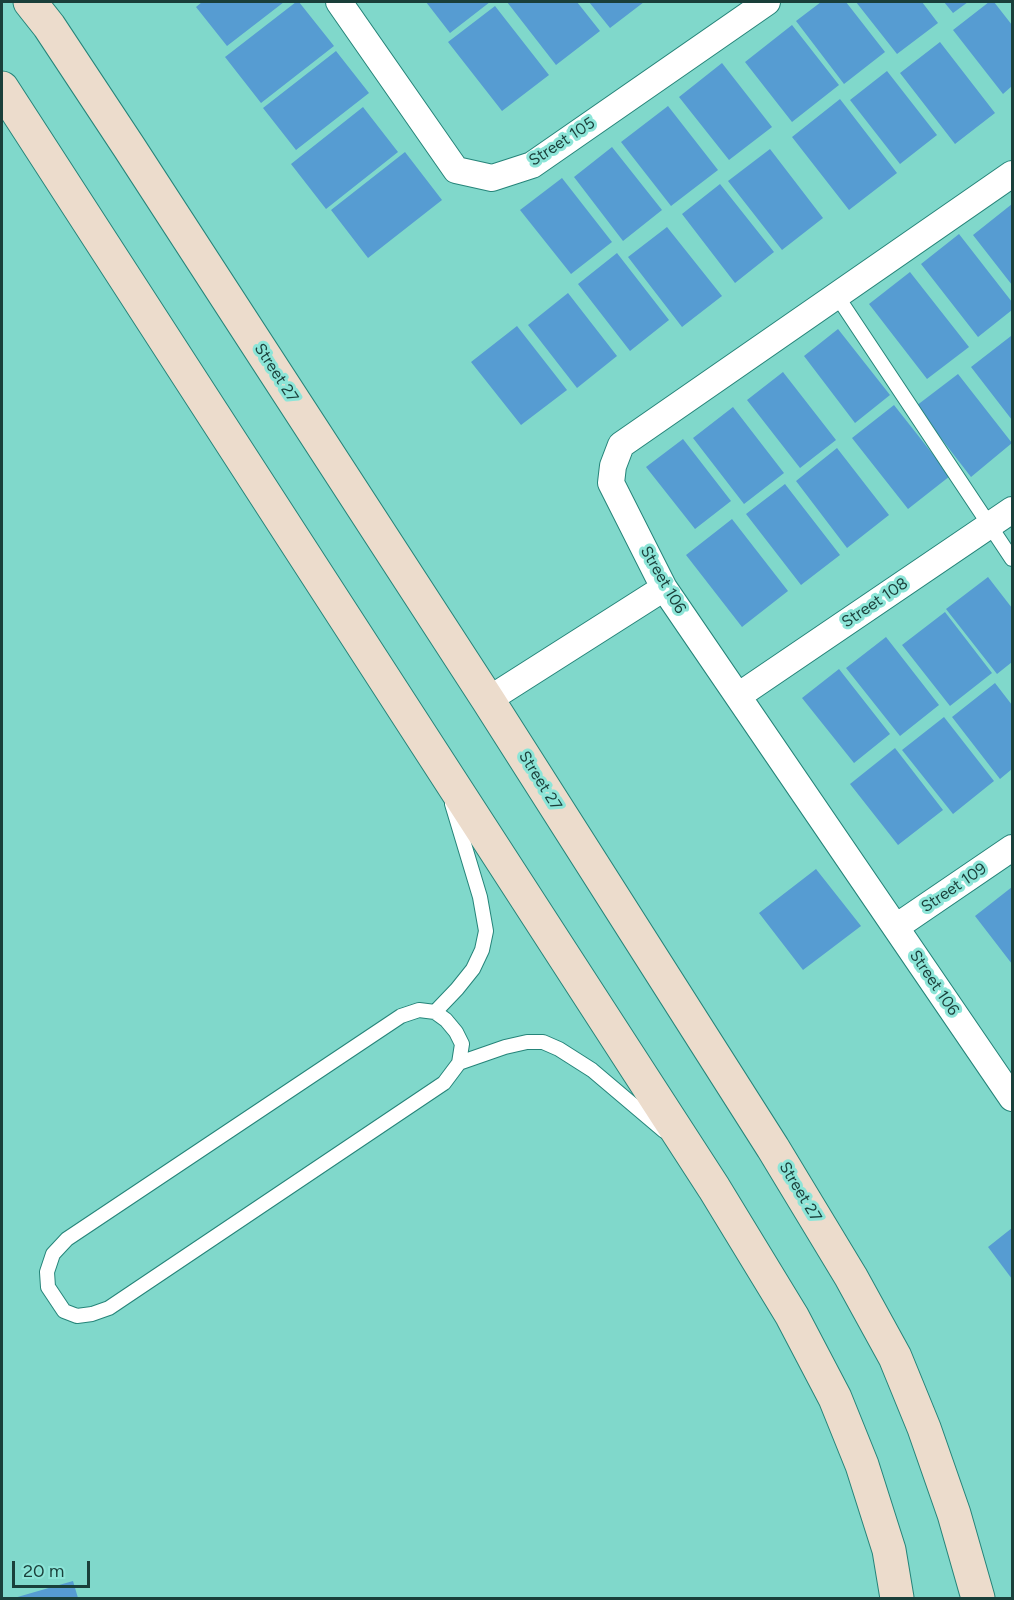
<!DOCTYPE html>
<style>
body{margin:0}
#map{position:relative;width:1014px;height:1600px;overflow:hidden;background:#80d8cb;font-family:Figtree,sans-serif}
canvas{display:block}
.frame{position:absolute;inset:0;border:3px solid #1a3f3a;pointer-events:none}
.scale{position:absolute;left:12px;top:1561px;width:78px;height:27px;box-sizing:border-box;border:3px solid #1a3f3a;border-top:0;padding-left:8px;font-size:18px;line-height:21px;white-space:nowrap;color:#1a3f3a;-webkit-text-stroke:4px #8de5d8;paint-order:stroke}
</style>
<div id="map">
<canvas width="1014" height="1600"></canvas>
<div class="frame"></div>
<div class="scale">20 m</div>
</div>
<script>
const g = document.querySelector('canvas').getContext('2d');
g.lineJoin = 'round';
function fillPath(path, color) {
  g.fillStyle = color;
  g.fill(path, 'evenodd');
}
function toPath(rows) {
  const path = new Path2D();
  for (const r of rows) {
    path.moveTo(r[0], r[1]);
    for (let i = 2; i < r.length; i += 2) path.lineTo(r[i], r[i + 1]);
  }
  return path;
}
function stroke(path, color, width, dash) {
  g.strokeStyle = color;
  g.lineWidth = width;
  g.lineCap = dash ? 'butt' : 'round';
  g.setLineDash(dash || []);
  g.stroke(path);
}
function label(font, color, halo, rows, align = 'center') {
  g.font = font + ' Figtree,sans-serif';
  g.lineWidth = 6;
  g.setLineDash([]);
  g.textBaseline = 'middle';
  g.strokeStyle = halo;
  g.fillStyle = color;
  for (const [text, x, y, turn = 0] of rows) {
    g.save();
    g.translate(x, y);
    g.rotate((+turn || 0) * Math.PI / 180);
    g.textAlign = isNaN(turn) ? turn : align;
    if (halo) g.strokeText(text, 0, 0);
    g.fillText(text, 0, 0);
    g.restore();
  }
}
fillPath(toPath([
 [202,2,284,2,227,46,196,7],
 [296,2,299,2,334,46,261,103,225,57],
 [426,2,490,2,450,33],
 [507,2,577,2,600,31,556,65],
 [589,2,644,2,610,28],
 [821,2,846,2,885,52,844,84,796,21],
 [856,2,922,2,938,23,897,54],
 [944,2,968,2,953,13],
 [989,2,994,2,1012,25,1012,86,1003,94,953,30],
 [495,6,549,75,502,111,448,42],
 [792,25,839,85,792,122,745,62],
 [940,42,995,113,955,144,900,73],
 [336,51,369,93,296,150,263,108],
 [722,63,772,127,729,160,679,97],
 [887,71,937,135,900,164,850,100],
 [840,99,897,173,849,210,792,137],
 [668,106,718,170,671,206,621,142],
 [363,107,398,152,326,209,291,164],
 [612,147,662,210,623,241,574,177],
 [770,149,823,218,782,250,728,181],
 [405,152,442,200,368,258,331,210],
 [562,178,612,242,571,274,520,210],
 [720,184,774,252,735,283,682,214],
 [1012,204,1012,285,973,235],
 [667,227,722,296,682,327,628,257],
 [959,234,1012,302,1012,310,978,337,921,264],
 [617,253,669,320,630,351,578,284],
 [910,272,969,347,927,379,869,304],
 [568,293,617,356,577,388,528,325],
 [517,326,567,390,521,425,471,362],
 [838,329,890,395,855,423,804,356],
 [1011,336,1012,338,1012,420,971,367],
 [783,372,836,440,800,468,747,400],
 [958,374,1012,443,971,477,916,406],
 [894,405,950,476,908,509,852,438],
 [733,407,784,473,744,504,693,438],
 [683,439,731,501,695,529,646,467],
 [837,448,889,515,847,548,796,481],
 [785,484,840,555,801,585,746,514],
 [732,519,788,591,742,627,686,555],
 [988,577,1012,608,1012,662,997,674,946,609],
 [945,612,992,673,950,706,902,645],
 [886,637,939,705,900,736,846,668],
 [839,669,890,734,854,763,802,698],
 [995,683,1012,705,1012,769,1000,779,952,717],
 [944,717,994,781,953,814,902,750],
 [895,748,943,810,898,845,850,784],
 [816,869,861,926,803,970,759,913],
 [1012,887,1012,964,975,916],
 [1012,1228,1012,1279,988,1247],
 [73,1581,78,1598,14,1598]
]), '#569cd2');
const service = toPath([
 [837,296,1012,559],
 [419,1010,435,1012,446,1020,456,1032,462,1044,459,1063,444,1083,109,1308,92,1314,77,1316,64,1311,48,1287,47,1272,53,1254,67,1239,401,1016,419,1010],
 [435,1012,457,989,473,969,482,950,486,931,480,897,452,804],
 [459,1063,505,1047,527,1042,543,1042,559,1049,592,1070,664,1131]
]);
const minor = toPath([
 [339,2,456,170,492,178,532,165,767,2],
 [1012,174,621,445,613,466,611,483,664,588,1012,1098],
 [738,696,1012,510],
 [488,700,664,588],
 [896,927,1012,848]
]);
const secondary = toPath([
 [30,2,49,26,129,147,488,700,773,1148,851,1277,895,1357,924,1428,954,1514,978,1598],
 [2,88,714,1188,792,1316,835,1398,862,1465,889,1550,897,1598]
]);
stroke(service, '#258479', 16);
stroke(minor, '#258479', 28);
stroke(secondary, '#258479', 35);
stroke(service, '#fff', 14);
stroke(minor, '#fff', 26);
stroke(secondary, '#ecdccc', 33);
label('16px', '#1a3f3a', '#8de5d8', [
 ["Street 105",562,142,-33],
 ["Street 27",276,373,57],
 ["Street 106",663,580,60],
 ["Street 108",875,603,-34],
 ["Street 27",540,781,58],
 ["Street 109",954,888,-34],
 ["Street 106",934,983,56],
 ["Street 27",800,1192,59]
]);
</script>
